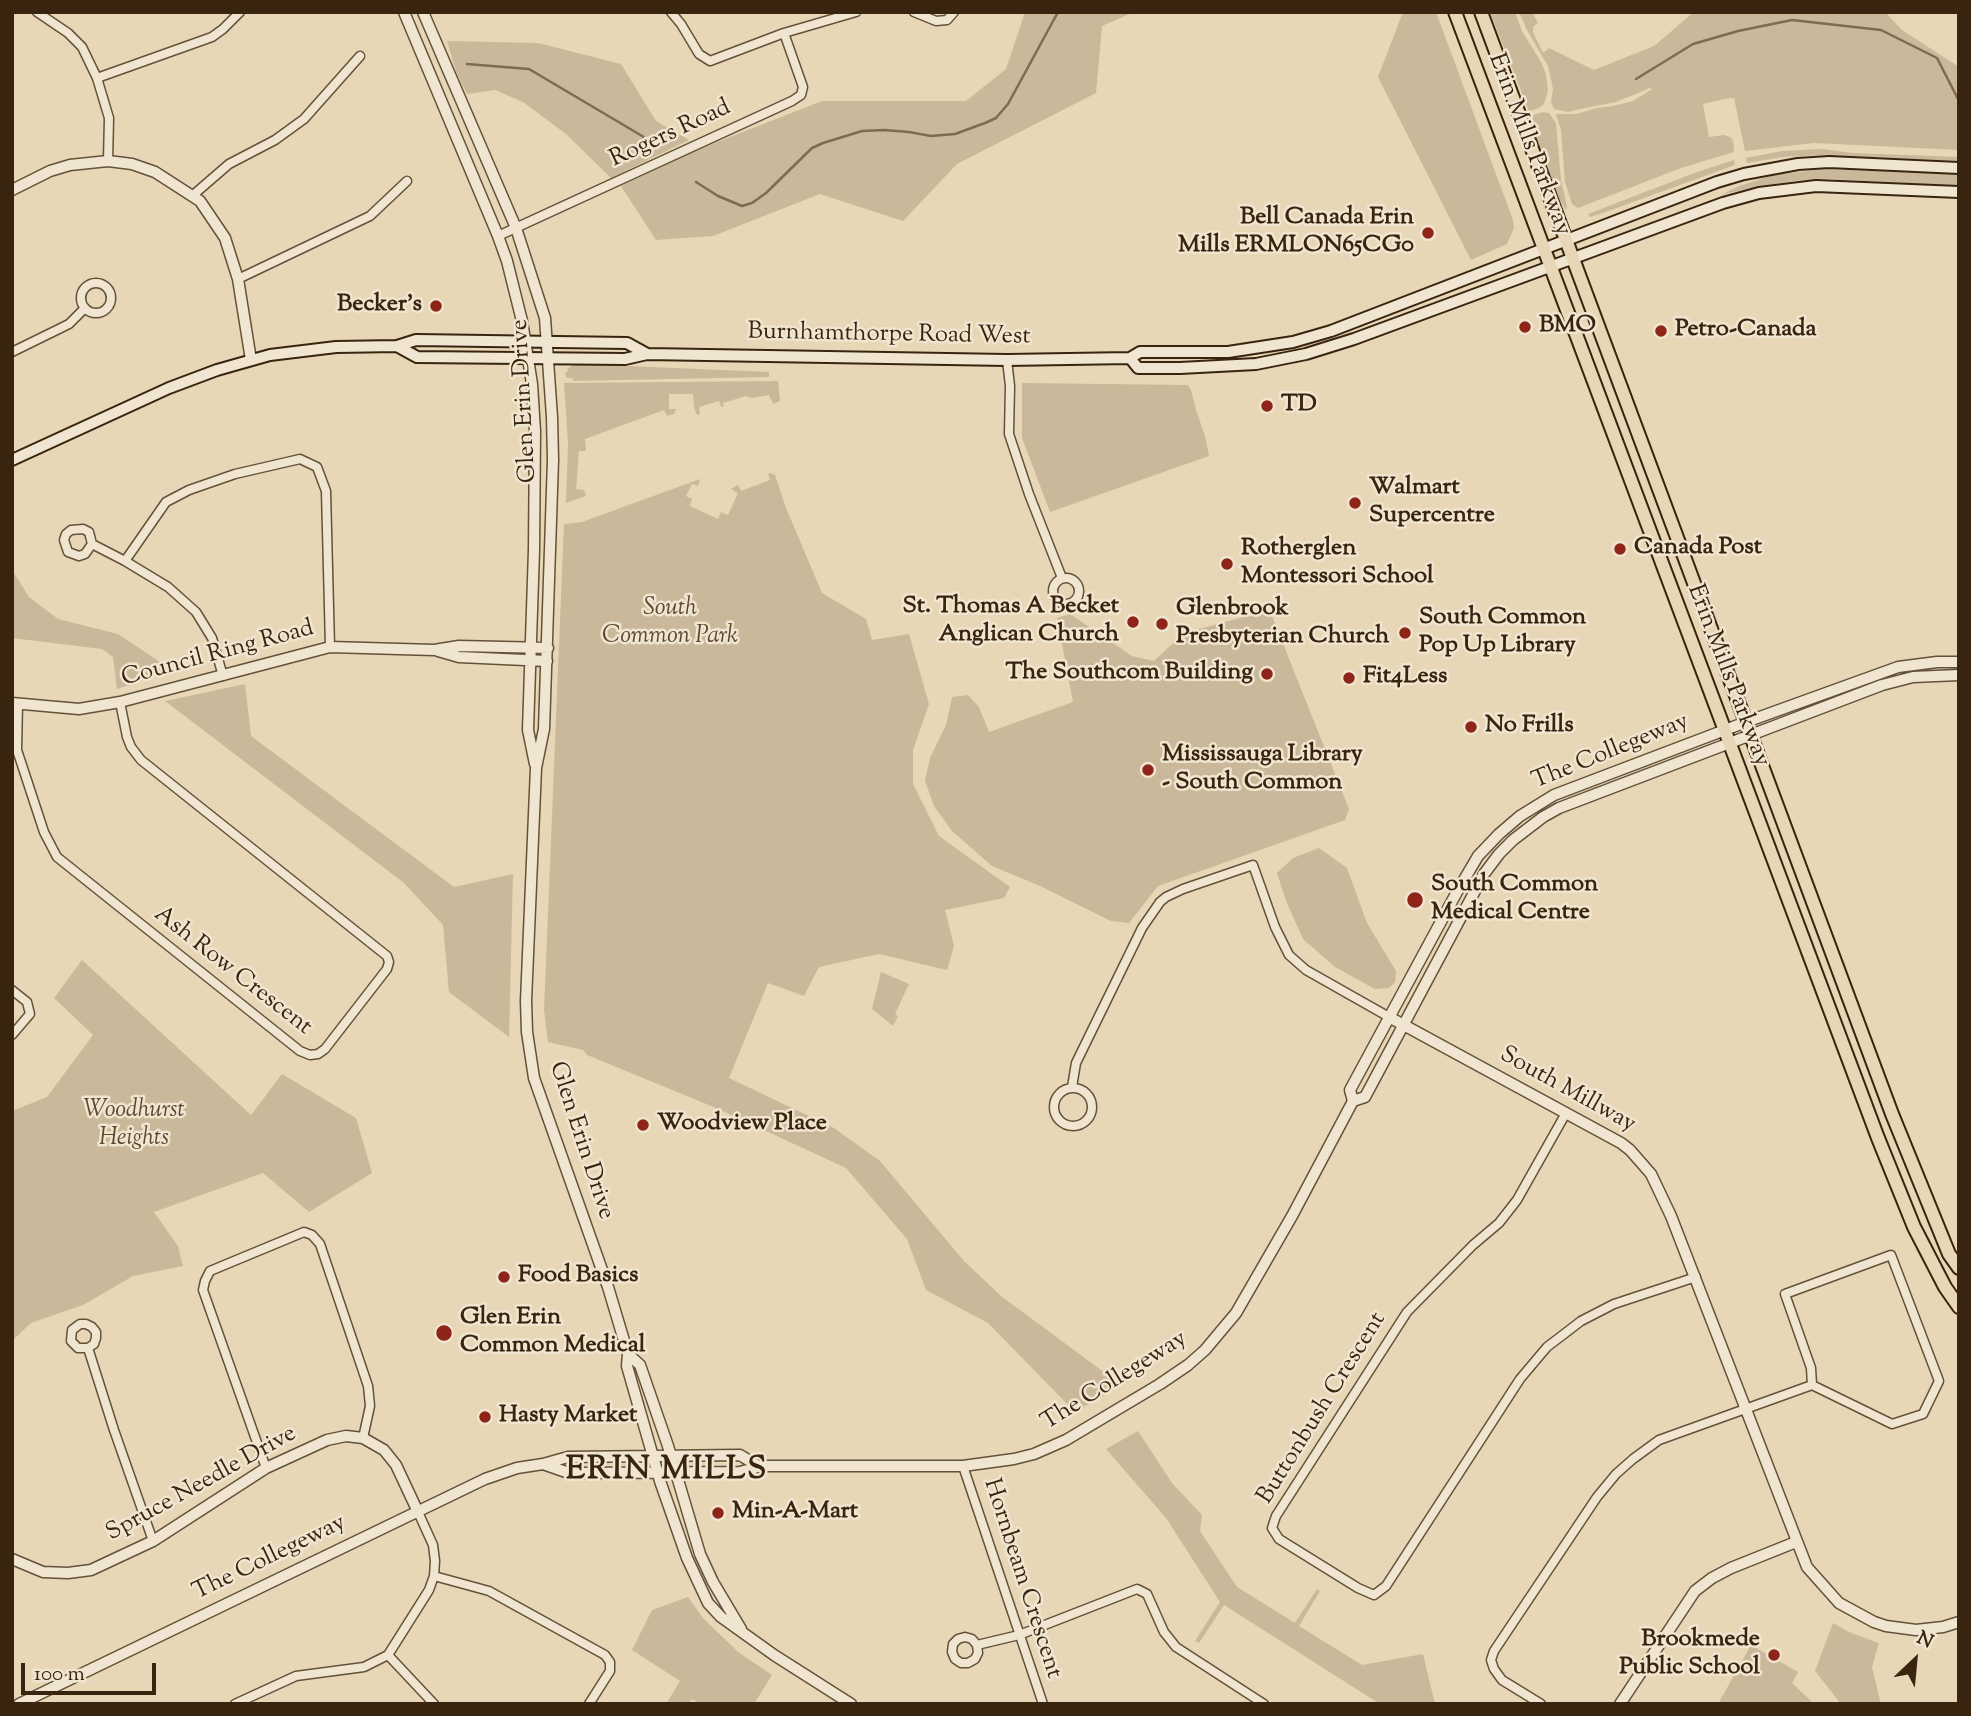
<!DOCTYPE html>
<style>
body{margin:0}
#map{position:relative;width:1971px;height:1716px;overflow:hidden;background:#e7d7b6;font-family:"Sorts Mill Goudy",serif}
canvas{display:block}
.frame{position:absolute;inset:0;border:14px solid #39240f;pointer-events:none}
.north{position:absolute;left:1880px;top:1625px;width:70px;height:70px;-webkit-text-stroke:5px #efe5d0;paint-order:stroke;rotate:26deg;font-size:19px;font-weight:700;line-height:28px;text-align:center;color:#39240f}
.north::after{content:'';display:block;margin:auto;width:24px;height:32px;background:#39240f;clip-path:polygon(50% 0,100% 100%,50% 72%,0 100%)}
.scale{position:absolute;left:21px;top:1663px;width:135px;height:32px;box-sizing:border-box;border:4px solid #39240f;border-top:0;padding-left:9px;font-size:21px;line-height:24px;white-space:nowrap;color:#39240f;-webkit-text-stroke:5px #efe5d0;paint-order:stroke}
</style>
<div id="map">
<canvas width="1971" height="1716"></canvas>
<div class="frame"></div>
<div class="north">N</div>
<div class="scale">100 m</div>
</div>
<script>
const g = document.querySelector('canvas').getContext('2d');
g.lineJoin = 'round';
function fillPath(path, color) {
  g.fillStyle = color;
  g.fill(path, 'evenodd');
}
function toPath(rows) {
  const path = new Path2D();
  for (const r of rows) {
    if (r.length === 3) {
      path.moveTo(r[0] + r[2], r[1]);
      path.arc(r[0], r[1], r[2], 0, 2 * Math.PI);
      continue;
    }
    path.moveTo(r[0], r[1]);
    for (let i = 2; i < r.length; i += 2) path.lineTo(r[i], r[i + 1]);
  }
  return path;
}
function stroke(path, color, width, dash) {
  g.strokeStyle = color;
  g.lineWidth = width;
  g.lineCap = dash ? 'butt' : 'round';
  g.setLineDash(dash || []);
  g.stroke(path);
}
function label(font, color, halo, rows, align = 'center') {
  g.font = font + ' "Sorts Mill Goudy",serif';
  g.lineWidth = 5;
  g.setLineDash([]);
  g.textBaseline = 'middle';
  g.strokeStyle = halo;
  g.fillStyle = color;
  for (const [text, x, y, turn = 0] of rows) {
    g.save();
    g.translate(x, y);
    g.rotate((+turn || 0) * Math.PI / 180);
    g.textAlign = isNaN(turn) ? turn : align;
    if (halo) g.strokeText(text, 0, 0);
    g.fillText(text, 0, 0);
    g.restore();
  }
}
fillPath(toPath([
 [1025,12,1134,12,1102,26,1096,93,957,164,903,221,820,194,713,236,656,240,621,186,702,148,822,101,966,101,1006,69],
 [1403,12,1436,12,1513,220,1514,228,1507,244,1471,260,1378,77],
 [1490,12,1515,12,1522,31,1541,62,1546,74,1548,91,1544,104,1539,108,1529,111],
 [1519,12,1532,12,1538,23,1533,27,1533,32,1543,53,1549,48,1594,70,1654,46,1694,12,1885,12,1902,30,1959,67,1959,150,1814,143,1745,151,1734,98,1725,99,1703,104,1709,137,1724,135,1730,137,1733,140,1734,152,1681,168,1578,208,1572,204,1565,182,1561,130,1556,114,1576,114,1597,108,1613,106,1633,101,1652,89,1650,88,1616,102,1580,109,1568,112,1554,109,1551,102,1553,89,1548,66,1527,30],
 [447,41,538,43,621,64,656,121,689,140,611,178,566,134,523,102,495,90,467,94,457,74],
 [1543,112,1549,113,1556,123,1561,180,1567,207,1566,210,1558,197,1533,130,1535,129,1531,116],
 [1822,149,1853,153,1959,157,1959,161,1820,155,1783,157,1747,163,1746,158,1782,151],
 [1734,160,1735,165,1600,214,1590,217,1588,214,1697,172],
 [1825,169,1959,174,1959,186,1826,179,1801,180,1759,186,1721,195,1739,186,1774,175],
 [581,364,769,372,769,377,573,381,573,378,567,378,565,374,568,371,567,369,573,365],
 [778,381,780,401,773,404,769,395,751,398,746,396,723,403,724,406,721,407,719,401,699,407,700,414,697,415,694,407,693,394,669,394,669,409,676,409,674,414,667,416,664,410,585,439,586,451,579,451,576,489,584,490,586,496,566,503,568,442,564,383],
 [1022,383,1188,385,1191,390,1196,410,1205,436,1209,456,1050,512,1022,438],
 [771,473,775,475,786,508,822,593,866,619,872,640,909,634,929,704,913,750,913,784,939,836,1010,887,1004,898,945,910,954,946,947,970,879,954,819,967,804,996,768,983,729,1078,834,1128,880,1161,964,1261,1001,1296,1105,1373,1129,1381,1075,1412,988,1323,926,1290,907,1239,846,1168,716,1108,587,1055,583,1050,548,1042,544,1010,564,524,582,522,700,479,698,486,692,484,686,496,692,499,690,506,718,519,721,512,728,515,738,493,731,489,738,485,741,491,770,480,768,474],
 [12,570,29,597,58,619,118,634,172,670,117,689,113,657,102,649,12,638],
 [1270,611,1349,809,1345,820,1158,886,1129,923,1111,921,1040,886,992,866,952,831,934,806,925,781,930,758,946,725,952,697,968,695,979,707,989,732,1073,702,1057,618,1070,614,1132,656,1154,661,1171,645,1196,630,1224,622],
 [245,684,251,736,454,887,513,874,509,1037,449,992,443,925,404,883,165,701],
 [1319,848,1347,868,1367,923,1396,971,1395,982,1389,988,1375,989,1335,967,1303,939,1286,901,1277,873,1293,858],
 [82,960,251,1115,282,1074,356,1118,372,1173,309,1212,263,1173,154,1212,178,1246,183,1266,133,1276,83,1305,31,1323,12,1341,12,1111,47,1097,93,1035,54,998],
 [881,972,909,984,895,1014,898,1016,893,1026,872,1009],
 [1138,1431,1172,1483,1202,1515,1200,1531,1237,1587,1295,1623,1317,1589,1320,1591,1299,1626,1362,1665,1423,1654,1435,1704,1380,1704,1224,1605,1199,1643,1195,1641,1220,1602,1166,1518,1106,1449],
 [688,1597,703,1618,738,1652,772,1675,754,1704,700,1704,692,1699,689,1704,666,1704,680,1681,632,1650,652,1610],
 [1833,1623,1849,1632,1879,1643,1872,1667,1881,1704,1841,1704,1815,1671],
 [1751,1645,1798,1672,1792,1683,1814,1704,1718,1704]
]), '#c9b99a');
stroke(toPath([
 [467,64,529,69,659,146],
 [1636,79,1693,44,1738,31,1792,20,1881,30,1937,58,1959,101],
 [696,182,718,196,742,206,752,203,766,193,812,148,823,143,862,131,884,130,909,132,931,136,955,134,985,123,996,118,1008,104,1058,12]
]), '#7e6b51', 2.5);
const minor = toPath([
 [37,12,68,33,82,47,97,78,109,118,108,161],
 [671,12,681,24,699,54,710,61,784,33,856,12],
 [914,12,936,21,947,20,954,12],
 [97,78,212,37,223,29,240,12],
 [192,196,229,164,275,140,304,119,360,56],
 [498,236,792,101,801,95,803,87,784,33],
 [238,279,370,216,407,181],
 [96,298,15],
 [12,352,69,324,85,308],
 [1007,360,1010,386,1009,434,1029,494,1062,578],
 [92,544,85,554,79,556,68,552,64,540,66,534,71,530,83,529,89,532,92,544,125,561,168,587,196,612,212,638,223,676],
 [125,561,166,502,189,490,235,474,300,459,317,467,326,491,330,647],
 [1066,591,13],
 [18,703,17,750,44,832,57,857,300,1051,310,1055,318,1054,325,1049,387,969,389,962,387,956,141,760,131,747,127,737,120,702],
 [12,990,27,1002,30,1014,12,1035],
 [1072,1087,1076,1063,1142,928,1160,902,1166,897,1183,889,1253,865,1275,927,1289,955,1306,970,1389,1017],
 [1073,1107,19],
 [1566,1113,1517,1200,1499,1223,1473,1245,1407,1312,1276,1516,1272,1528,1279,1539,1358,1588,1374,1595,1386,1586,1520,1379,1547,1347,1581,1321,1614,1304,1696,1277],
 [88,1348,78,1348,71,1341,72,1330,80,1324,86,1324,92,1327,96,1332,96,1338,94,1344,88,1348,114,1430,153,1541],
 [963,1466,1043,1704],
 [266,1468,203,1290,205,1281,210,1271,304,1232,312,1235,320,1244,368,1386,370,1406,363,1438],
 [434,1576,489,1591,605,1655,610,1662,610,1671,589,1704],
 [977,1645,978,1653,975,1659,968,1663,961,1663,955,1659,952,1652,953,1644,958,1639,965,1637,972,1639,977,1645,1019,1635,1137,1589,1147,1594,1164,1632,1176,1647,1264,1704],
 [388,1655,434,1704],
 [235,1704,296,1676,364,1667,388,1655,429,1590,434,1576,435,1561,433,1545,418,1512],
 [1541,1704,1502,1680,1494,1669,1491,1660,1494,1651,1597,1497,1616,1474,1633,1459,1659,1440,1812,1385,1892,1424,1923,1414,1939,1381,1891,1255,1785,1294,1811,1368,1812,1385]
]);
const tertiary = toPath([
 [404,12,498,236,507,261,522,321,532,384,535,431,534,550,528,730,535,764],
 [423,12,516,228,545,318,552,417,553,460,544,729,536,768,526,1001,527,1032,534,1078,608,1287,628,1354,627,1366,660,1481,687,1558,708,1603,721,1617,774,1655,851,1704],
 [12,190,50,171,70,165,108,161,132,164,155,172,200,201,225,238,238,279,251,360],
 [438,651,459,657,547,661],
 [12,703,79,709,120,702,330,647,434,650,459,646,548,648],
 [1389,1017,1621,1143,1630,1150,1651,1174,1671,1216,1807,1567,1839,1603,1874,1622,1886,1626,1916,1630,1943,1627,1959,1622],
 [1353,1101,1365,1097,1484,874,1499,854,1513,840,1543,817,1559,808,1882,685,1913,677,1959,675],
 [628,1354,640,1365,668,1446,700,1554,713,1582,741,1629],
 [543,1464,569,1473,740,1472,762,1466,963,1466,1014,1459,1034,1454,1066,1440,1160,1384,1188,1365,1205,1350,1236,1313,1292,1216,1353,1101,1350,1090,1458,890,1478,856,1499,834,1520,816,1554,795,1746,722,1898,667,1937,662,1959,662],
 [12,1559,43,1572,68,1573,91,1570,153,1541,266,1468,327,1440,346,1436,363,1438,384,1450,396,1465,418,1512],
 [19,1704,485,1479,517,1468,543,1464,568,1457,740,1455,758,1466],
 [1620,1704,1695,1591,1712,1578,1731,1568,1796,1542]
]);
const secondary = toPath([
 [397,346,417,357,625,359,647,354,1007,360,1130,358,1140,352,1228,352,1293,342,1331,331,1717,182,1744,174,1798,164,1829,162,1959,168],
 [1130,358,1138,368,1180,368,1256,364,1306,354,1354,339,1723,203,1759,193,1816,186,1959,192],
 [12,460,169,388,217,370,270,355,336,347,397,346,416,340,627,343,647,354]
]);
const primary = toPath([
 [1455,12,1878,1138,1914,1227,1945,1287,1959,1307],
 [1481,12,1892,1114,1949,1254,1959,1268]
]);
stroke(minor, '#645139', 11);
stroke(tertiary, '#645139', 13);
stroke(secondary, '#39240f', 14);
stroke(primary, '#39240f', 16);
stroke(minor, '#efe5d0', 8);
stroke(tertiary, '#efe5d0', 10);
stroke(secondary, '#efe5d0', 10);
stroke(primary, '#e7d7b6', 12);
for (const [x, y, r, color] of [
 [1428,233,7,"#8f2418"],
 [436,306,7,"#8f2418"],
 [1525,327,7,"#8f2418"],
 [1661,331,7,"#8f2418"],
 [1267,406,7,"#8f2418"],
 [1355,503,7,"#8f2418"],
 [1620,549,7,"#8f2418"],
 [1227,564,7,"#8f2418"],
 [1133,622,7,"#8f2418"],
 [1162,624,7,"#8f2418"],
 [1405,633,7,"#8f2418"],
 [1267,674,7,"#8f2418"],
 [1349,678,7,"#8f2418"],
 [1471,727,7,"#8f2418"],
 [1148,770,7,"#8f2418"],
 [1415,900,9,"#8f2418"],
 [643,1125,7,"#8f2418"],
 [504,1277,7,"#8f2418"],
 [444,1333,9,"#8f2418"],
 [485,1417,7,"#8f2418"],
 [718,1513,7,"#8f2418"],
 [1774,1655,7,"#8f2418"]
]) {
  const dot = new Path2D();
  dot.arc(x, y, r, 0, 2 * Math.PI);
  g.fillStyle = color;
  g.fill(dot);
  stroke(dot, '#efe5d0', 2.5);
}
label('24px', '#39240f', '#efe5d0', [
 ["Rogers Road",671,135,-25],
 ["Erin Mills Parkway",1528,145,69],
 ["Burnhamthorpe Road West",889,336,1],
 ["Glen Erin Drive",526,401,-93],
 ["Council Ring Road",218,655,-15],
 ["Erin Mills Parkway",1727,676,69],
 ["The Collegeway",1611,753,-22],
 ["Ash Row Crescent",232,972,38],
 ["South Millway",1567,1091,29],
 ["Glen Erin Drive",580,1141,72],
 ["The Collegeway",1115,1382,-32],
 ["Buttonbush Crescent",1323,1409,-58],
 ["Spruce Needle Drive",202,1485,-29],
 ["The Collegeway",270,1559,-26],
 ["Hornbeam Crescent",1021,1579,72]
]);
label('bold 24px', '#39240f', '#efe5d0', [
 ["Bell Canada Erin",1414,219,"right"],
 ["Mills ERMLON65CG0",1414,247,"right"],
 ["Becker's",422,306,"right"],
 ["BMO",1539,327],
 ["Petro-Canada",1675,331],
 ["TD",1281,406],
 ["Walmart",1369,489],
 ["Supercentre",1369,517],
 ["Canada Post",1634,549],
 ["Rotherglen",1241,550],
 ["Montessori School",1241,578],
 ["St. Thomas A Becket",1119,608,"right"],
 ["Anglican Church",1119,636,"right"],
 ["Glenbrook",1176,610],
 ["Presbyterian Church",1176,638],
 ["South Common",1419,619],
 ["Pop Up Library",1419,647],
 ["The Southcom Building",1253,674,"right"],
 ["Fit4Less",1363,678],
 ["No Frills",1485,727],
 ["Mississauga Library",1162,756],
 ["- South Common",1162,784],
 ["South Common",1431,886],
 ["Medical Centre",1431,914],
 ["Woodview Place",657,1125],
 ["Food Basics",518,1277],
 ["Glen Erin",460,1319],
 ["Common Medical",460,1347],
 ["Hasty Market",499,1417],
 ["Min-A-Mart",732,1513],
 ["Brookmede",1760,1641,"right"],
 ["Public School",1760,1669,"right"]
], 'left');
label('italic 24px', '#5d4932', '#efe5d0', [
 ["South",670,610],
 ["Common Park",670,638],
 ["Woodhurst",134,1112],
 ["Heights",134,1140]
]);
g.letterSpacing = '2px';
label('bold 32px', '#39240f', '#efe5d0', [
 ["ERIN MILLS",667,1473]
]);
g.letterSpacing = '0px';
</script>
